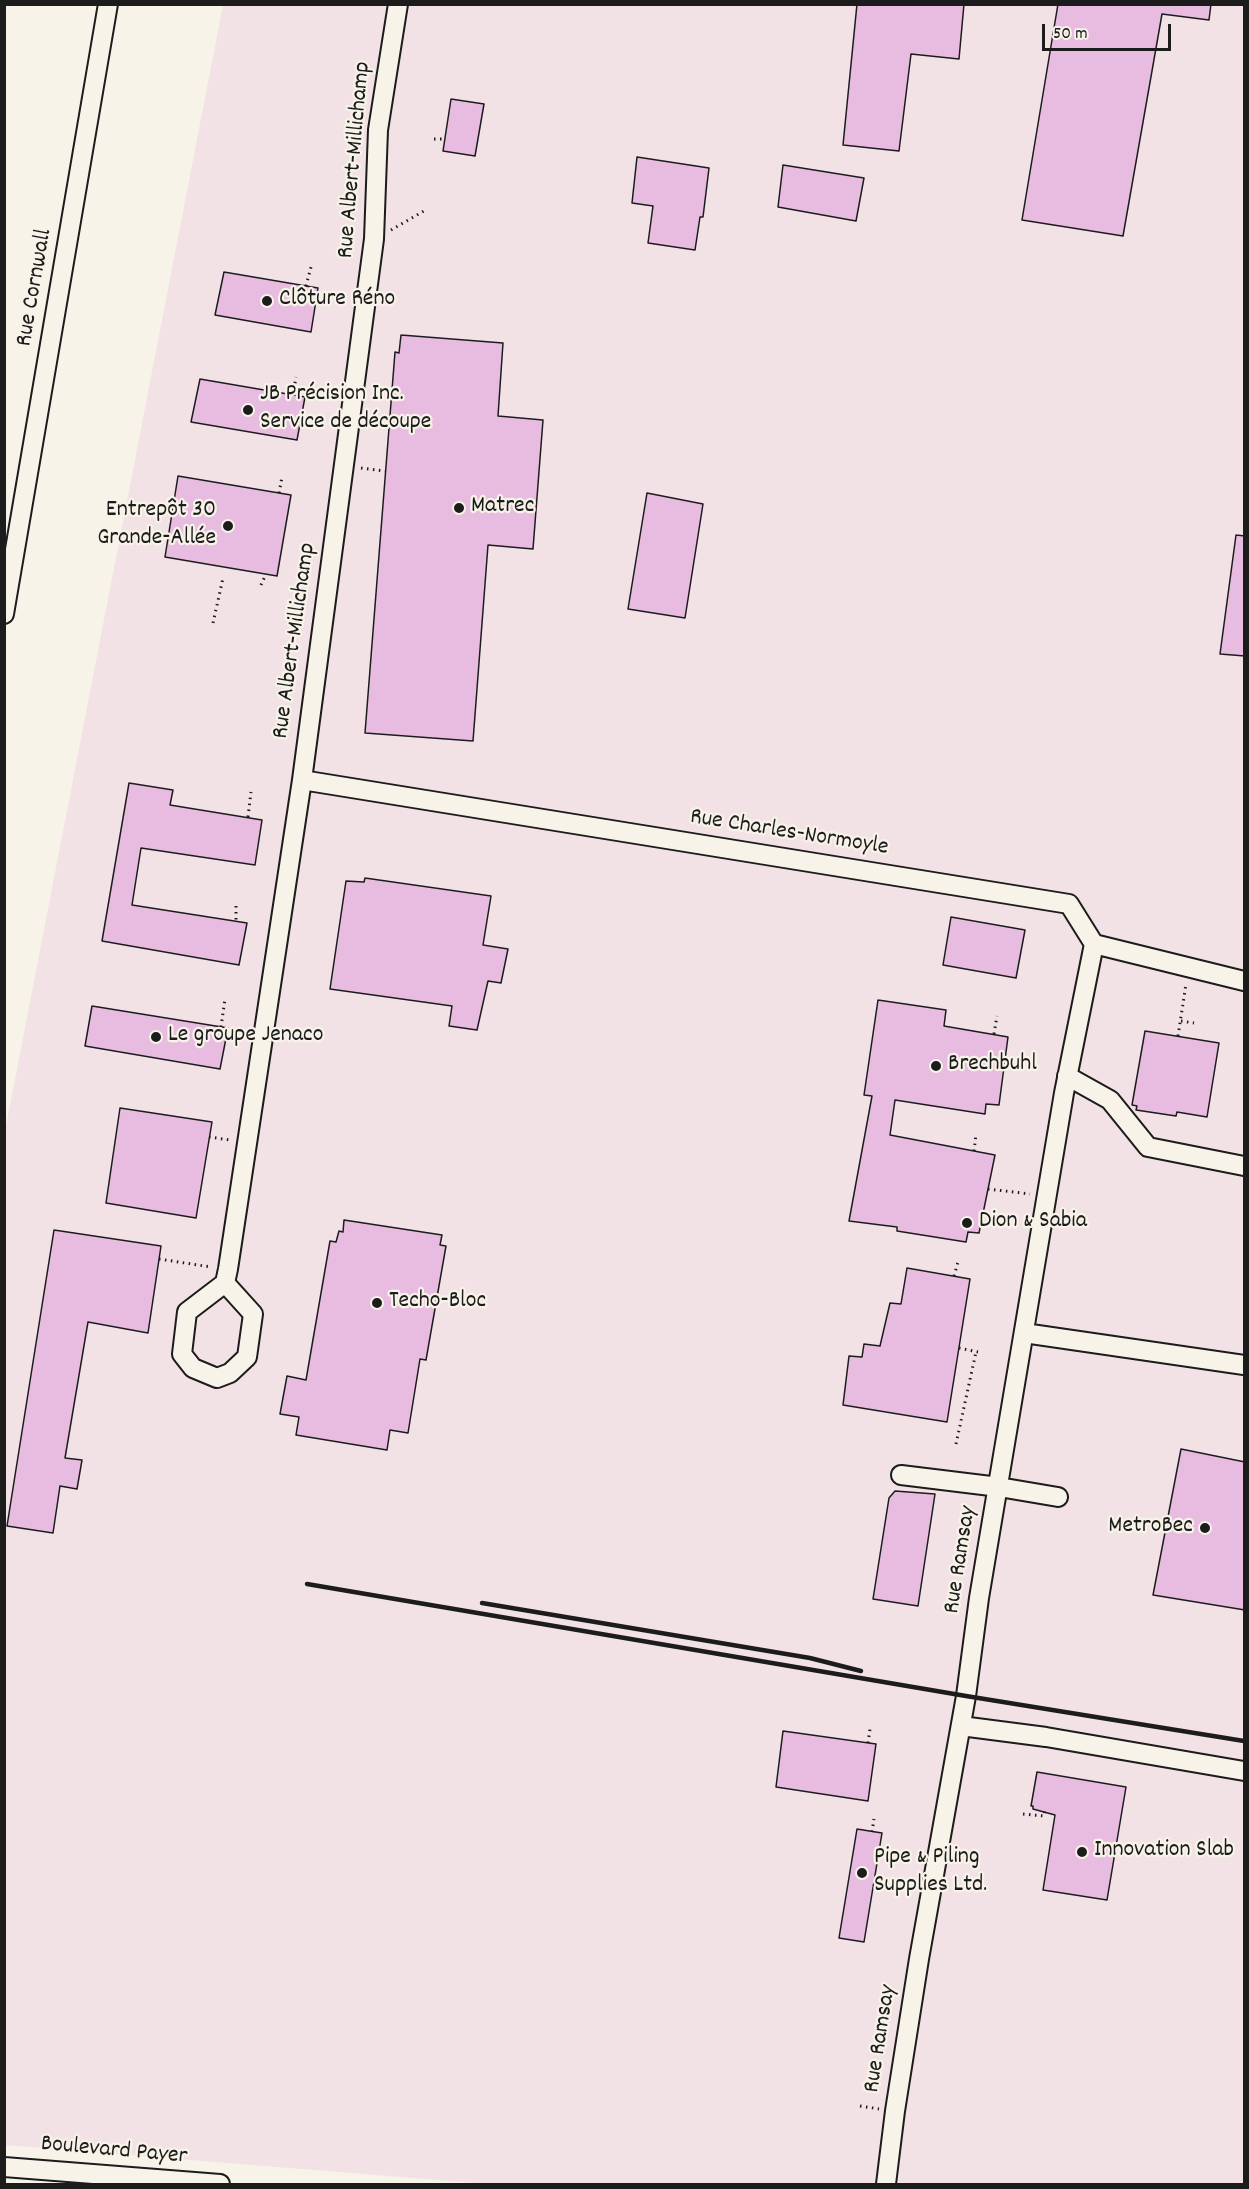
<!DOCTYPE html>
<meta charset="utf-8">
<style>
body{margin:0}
#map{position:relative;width:1249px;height:2189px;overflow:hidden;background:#f7f3e8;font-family:Dekko,sans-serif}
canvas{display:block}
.frame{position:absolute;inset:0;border:6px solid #1c1c1c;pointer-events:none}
.scale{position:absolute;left:1042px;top:24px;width:129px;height:27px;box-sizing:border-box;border:3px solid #1c1c1c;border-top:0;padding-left:8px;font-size:18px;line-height:21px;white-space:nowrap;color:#1c1c1c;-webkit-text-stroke:4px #f7f3e8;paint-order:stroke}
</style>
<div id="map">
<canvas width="1249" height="2189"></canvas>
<div class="frame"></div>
<div class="scale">50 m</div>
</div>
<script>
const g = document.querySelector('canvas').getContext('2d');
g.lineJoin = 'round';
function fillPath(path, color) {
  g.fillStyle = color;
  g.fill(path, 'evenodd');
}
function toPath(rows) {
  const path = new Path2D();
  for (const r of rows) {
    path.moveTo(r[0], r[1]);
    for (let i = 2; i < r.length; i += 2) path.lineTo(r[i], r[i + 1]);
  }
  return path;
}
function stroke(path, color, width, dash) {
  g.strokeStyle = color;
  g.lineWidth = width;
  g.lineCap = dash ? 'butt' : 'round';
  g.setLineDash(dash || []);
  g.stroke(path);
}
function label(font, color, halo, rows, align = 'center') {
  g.font = font + ' Dekko,sans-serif';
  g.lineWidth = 4.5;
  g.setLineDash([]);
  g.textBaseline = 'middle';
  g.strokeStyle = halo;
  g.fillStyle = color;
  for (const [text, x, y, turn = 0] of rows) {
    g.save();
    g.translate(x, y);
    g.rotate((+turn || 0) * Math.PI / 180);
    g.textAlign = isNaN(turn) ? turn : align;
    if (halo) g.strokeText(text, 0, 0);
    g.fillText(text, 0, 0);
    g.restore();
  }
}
fillPath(toPath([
 [223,5,1244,5,1244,2184,487,2184,5,2145,5,1131]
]), '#f2e2e6');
const building = toPath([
 [857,4,964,4,959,59,911,54,899,151,843,145,857,4],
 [1058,4,1211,4,1209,20,1162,14,1123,236,1022,220,1058,4],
 [451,99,484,104,475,156,443,151,451,99],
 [637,157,709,168,703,217,700,217,695,250,648,243,653,206,632,203,637,157],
 [783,165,864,178,856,221,778,207,783,165],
 [224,272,318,288,311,332,215,315,224,272],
 [401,335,503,343,498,416,543,420,533,549,488,545,473,741,365,733,395,352,399,353,401,335],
 [200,379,305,397,297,440,191,422,200,379],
 [178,476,291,495,277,576,165,557,178,476],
 [647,493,703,504,685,618,628,609,647,493],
 [1236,535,1245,536,1245,656,1220,654,1236,535],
 [129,783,173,790,170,805,262,820,255,865,141,848,132,905,247,923,239,965,102,941,129,783],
 [365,878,491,896,483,945,508,949,501,983,488,981,477,1030,449,1026,452,1006,330,989,346,881,364,882,365,878],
 [951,917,1025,930,1016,978,943,965,951,917],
 [878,1000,946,1010,944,1026,1008,1037,999,1105,986,1104,985,1114,895,1100,890,1135,995,1155,979,1233,968,1232,966,1242,897,1231,897,1227,849,1221,872,1096,864,1095,878,1000],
 [92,1006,228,1028,220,1069,85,1046,92,1006],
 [1145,1031,1219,1043,1207,1117,1177,1112,1176,1116,1136,1110,1137,1106,1132,1105,1145,1031],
 [120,1108,212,1122,196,1218,106,1203,120,1108],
 [344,1220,442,1235,440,1245,446,1246,426,1360,420,1359,408,1433,390,1430,387,1450,296,1435,299,1417,280,1414,287,1376,306,1380,330,1241,336,1242,339,1231,343,1232,344,1220],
 [54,1230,161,1246,148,1333,88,1322,65,1458,82,1460,77,1489,60,1486,53,1533,7,1526,54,1230],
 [907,1268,970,1279,947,1422,843,1405,849,1356,862,1357,864,1344,880,1346,890,1303,901,1304,907,1268],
 [1181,1449,1245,1462,1245,1610,1153,1595,1181,1449],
 [895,1491,935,1494,918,1606,873,1599,889,1498,895,1491],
 [783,1731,876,1744,868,1801,776,1787,783,1731],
 [1037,1772,1126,1787,1107,1900,1043,1890,1055,1815,1033,1809,1033,1806,1031,1806,1037,1772],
 [857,1829,882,1833,864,1942,839,1938,857,1829]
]);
fillPath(building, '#e8bce1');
stroke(building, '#1c1c1c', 1.5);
const minor = toPath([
 [4,614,108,4],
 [302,780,1069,904,1094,944,1244,981],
 [1067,1076,1110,1100,1148,1147,1244,1166],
 [225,1283,253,1314,247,1357,230,1373,217,1378,193,1368,182,1354,187,1312,225,1283,228,1269,302,780,374,239,378,130,398,4],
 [1024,1333,1244,1365],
 [901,1475,999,1487,1058,1497],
 [961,1726,1046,1737,1244,1771],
 [4,2167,220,2184],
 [886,2184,895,2111,919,1959,966,1696,979,1598,1064,1093,1094,944]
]);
stroke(minor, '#1c1c1c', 22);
stroke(toPath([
 [434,139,445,139],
 [391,230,424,211],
 [306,286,311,267],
 [293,395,296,377],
 [361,468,385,471],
 [279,493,282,477],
 [261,585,266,574],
 [213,623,223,578],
 [248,817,251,792],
 [236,906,236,921],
 [1181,1021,1194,1023],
 [221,1027,225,999],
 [994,1034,997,1016],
 [1178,1036,1186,984],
 [209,1137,230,1140],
 [974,1151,976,1134],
 [988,1189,1030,1194],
 [159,1259,211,1267],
 [954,1276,958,1262],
 [959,1348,978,1352],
 [956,1444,976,1352],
 [868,1743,870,1729],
 [1023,1814,1044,1816,1045,1809],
 [872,1832,874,1819],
 [860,2106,879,2109]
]), '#1c1c1c', 3, [1.5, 4.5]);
stroke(minor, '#f7f3e8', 18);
stroke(toPath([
 [307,1584,966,1696,1244,1741],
 [482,1603,810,1658,861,1671]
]), '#1c1c1c', 4.5);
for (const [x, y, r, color] of [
 [267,301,6,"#1c1c1c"],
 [248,410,6,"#1c1c1c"],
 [459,508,6,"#1c1c1c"],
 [228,526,6,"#1c1c1c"],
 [156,1037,6,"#1c1c1c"],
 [936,1066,6,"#1c1c1c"],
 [967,1223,6,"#1c1c1c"],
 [377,1303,6,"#1c1c1c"],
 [1205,1528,6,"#1c1c1c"],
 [1082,1852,6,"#1c1c1c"],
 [862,1873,6,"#1c1c1c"]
]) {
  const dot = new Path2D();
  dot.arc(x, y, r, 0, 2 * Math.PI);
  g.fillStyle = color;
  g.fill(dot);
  stroke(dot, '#f7f3e8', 2);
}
label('24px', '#1c1c1c', '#f7f3e8', [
 ["Rue Albert-Millichamp",356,160,-85],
 ["Rue Cornwall",36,288,-80],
 ["Rue Albert-Millichamp",296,641,-82],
 ["Rue Charles-Normoyle",789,834,9],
 ["Rue Ramsay",962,1560,-81],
 ["Rue Ramsay",882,2039,-81],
 ["Boulevard Payer",114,2152,5]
]);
label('24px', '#1c1c1c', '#f7f3e8', [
 ["Clôture Réno",279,301],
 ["JB Précision Inc.",260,396],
 ["Service de découpe",260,424],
 ["Matrec",471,508],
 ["Entrepôt 30",216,512,"right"],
 ["Grande-Allée",216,540,"right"],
 ["Le groupe Jenaco",168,1037],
 ["Brechbuhl",948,1066],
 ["Dion & Sabia",979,1223],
 ["Techo-Bloc",389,1303],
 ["MetroBec",1193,1528,"right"],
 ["Innovation Slab",1094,1852],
 ["Pipe & Piling",874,1859],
 ["Supplies Ltd.",874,1887]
], 'left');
</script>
